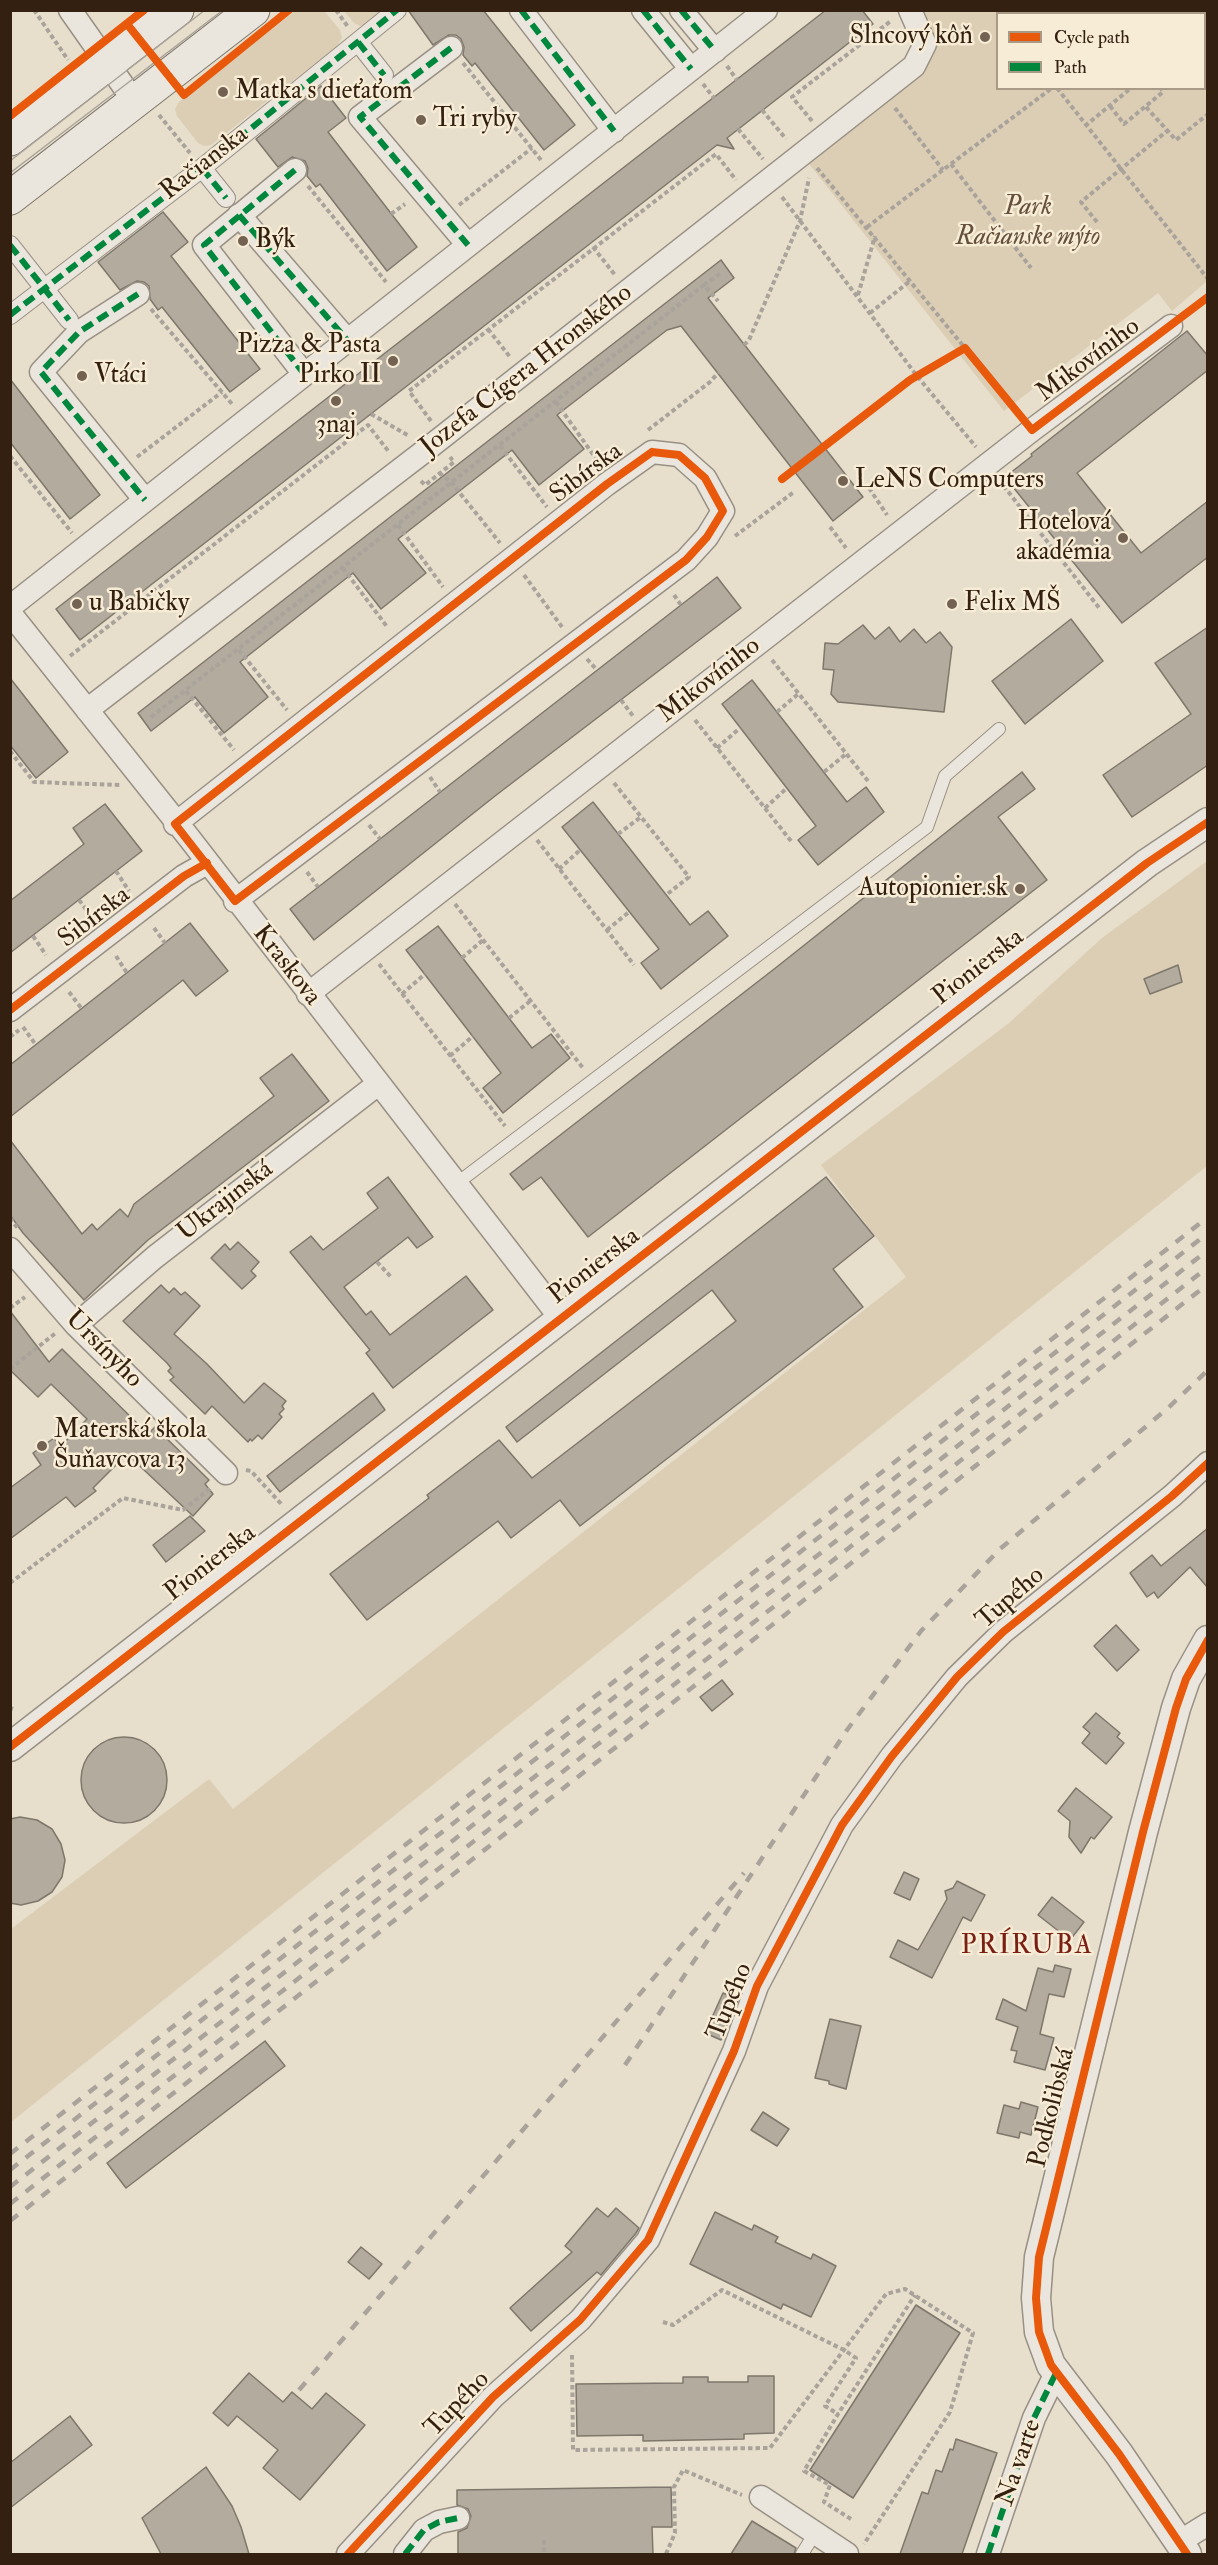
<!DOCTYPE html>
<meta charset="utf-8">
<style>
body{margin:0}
#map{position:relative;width:1218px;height:2565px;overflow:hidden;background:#e7decb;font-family:"IM FELL Double Pica",serif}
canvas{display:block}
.frame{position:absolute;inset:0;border:12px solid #342011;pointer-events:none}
.legend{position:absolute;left:996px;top:12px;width:210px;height:78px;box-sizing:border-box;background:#f7ecd5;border:2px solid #a99a87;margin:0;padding:8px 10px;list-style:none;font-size:18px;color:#342011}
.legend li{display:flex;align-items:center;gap:12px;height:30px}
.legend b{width:30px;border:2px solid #a99a87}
</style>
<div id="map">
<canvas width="1218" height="2565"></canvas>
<div class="frame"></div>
<ul class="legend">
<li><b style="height:8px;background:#e8590c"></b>Cycle path</li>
<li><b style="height:8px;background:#00873e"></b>Path</li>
</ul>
</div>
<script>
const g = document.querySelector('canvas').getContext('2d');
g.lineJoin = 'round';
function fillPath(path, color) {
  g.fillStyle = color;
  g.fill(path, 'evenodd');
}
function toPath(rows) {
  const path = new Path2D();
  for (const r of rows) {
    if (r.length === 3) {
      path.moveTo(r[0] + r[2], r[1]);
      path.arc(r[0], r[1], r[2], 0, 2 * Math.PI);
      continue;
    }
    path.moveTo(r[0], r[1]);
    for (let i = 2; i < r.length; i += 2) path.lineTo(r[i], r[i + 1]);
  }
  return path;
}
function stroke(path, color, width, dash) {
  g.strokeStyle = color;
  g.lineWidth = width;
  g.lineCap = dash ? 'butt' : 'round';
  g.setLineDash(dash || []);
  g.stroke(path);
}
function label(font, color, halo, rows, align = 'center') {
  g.font = font + ' "IM FELL Double Pica",serif';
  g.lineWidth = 5;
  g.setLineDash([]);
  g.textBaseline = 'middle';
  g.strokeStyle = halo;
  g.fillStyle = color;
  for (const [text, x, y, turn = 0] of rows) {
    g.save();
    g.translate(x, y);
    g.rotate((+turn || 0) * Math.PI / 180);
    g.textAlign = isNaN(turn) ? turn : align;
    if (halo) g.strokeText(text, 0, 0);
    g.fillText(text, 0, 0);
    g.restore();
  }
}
fillPath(toPath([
 [296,10,324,11,340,30,342,38,336,47,211,145,204,146,198,143,177,116,175,109,179,102],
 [344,11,383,11,367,24,360,26,354,23],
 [919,11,1207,11,1207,281,1172,311,1158,293,1004,411,806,160,924,68],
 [998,14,1204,14,1204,88,998,88],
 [1207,861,1207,1166,11,2122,11,1929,209,1779,233,1809,906,1277,821,1165,1009,1023,1102,938]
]), '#dcceb4');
const building = toPath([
 [408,10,483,10,575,125,544,150,475,63,472,66,463,55,464,47,461,39,456,35,449,35,433,45,408,10],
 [826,10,862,10,873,24,727,138,734,149,717,145,80,640,56,609,826,10],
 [321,86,346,118,328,132,417,247,387,271,320,184,316,187,307,176,308,168,305,161,292,157,278,167,256,139,321,86],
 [163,212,188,242,171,256,260,369,230,392,162,307,158,310,150,299,149,286,144,282,137,281,120,290,98,262,163,212],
 [721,260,734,278,708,298,863,497,833,521,681,326,667,330,557,415,584,449,539,485,512,450,398,539,426,573,381,609,353,573,240,662,268,697,224,733,195,697,151,731,138,713,721,260],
 [1187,331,1208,356,1208,370,1077,473,1141,553,1208,501,1208,557,1122,623,1005,477,1032,456,1031,454,1187,331],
 [10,379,100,495,70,519,10,442,10,379],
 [717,577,741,608,495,796,314,940,290,909,717,577],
 [1071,619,1103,661,1025,724,992,681,1071,619],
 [863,625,875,639,889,627,900,642,914,629,926,643,940,632,952,647,944,712,838,702,831,694,834,670,823,669,825,643,838,644,863,625],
 [1208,627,1208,765,1132,817,1103,775,1191,714,1155,663,1208,627],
 [10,678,68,752,36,778,10,745,10,678],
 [752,680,847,802,866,787,884,812,818,865,798,840,816,826,722,704,752,680],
 [1022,772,1035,789,998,817,1047,880,588,1237,541,1177,523,1190,510,1174,778,966,1022,772],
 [593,802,690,925,708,911,728,936,661,989,641,963,659,949,562,827,593,802],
 [105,804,142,851,10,953,10,901,84,844,73,828,105,804],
 [190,923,228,971,196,996,183,980,10,1117,10,1065,190,923],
 [438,926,532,1048,551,1034,570,1058,503,1113,483,1088,501,1073,406,950,438,926],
 [1178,965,1182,982,1150,994,1144,979,1178,965],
 [292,1054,329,1101,148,1240,84,1300,23,1233,10,1215,10,1140,82,1234,92,1224,97,1230,120,1209,128,1217,134,1204,274,1096,260,1078,292,1054],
 [388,1177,433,1237,417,1248,408,1237,344,1287,366,1315,371,1311,390,1335,466,1276,493,1310,393,1388,366,1353,370,1350,290,1252,311,1236,323,1250,378,1208,367,1193,388,1177],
 [826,1177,874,1236,833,1269,863,1307,580,1526,560,1500,511,1538,498,1521,367,1620,330,1574,429,1498,427,1495,499,1440,532,1478,736,1321,712,1290,517,1442,506,1427,826,1177],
 [238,1242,259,1262,251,1271,256,1276,242,1289,211,1258,225,1244,230,1250,238,1242],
 [161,1285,169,1293,174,1288,181,1295,185,1292,200,1306,174,1334,207,1364,244,1403,264,1383,286,1401,282,1406,284,1409,279,1414,282,1417,262,1439,258,1435,252,1441,250,1439,248,1442,212,1406,205,1414,170,1380,174,1377,168,1371,171,1368,167,1363,123,1321,161,1285],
 [10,1311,49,1362,62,1349,148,1434,155,1427,209,1480,205,1484,213,1494,193,1516,127,1454,93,1488,96,1491,75,1507,66,1497,10,1539,10,1488,41,1465,33,1453,54,1438,60,1447,87,1419,51,1384,38,1397,10,1370,10,1311],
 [373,1393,385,1410,280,1492,267,1476,373,1393],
 [190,1516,205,1531,166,1562,153,1545,190,1516],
 [1208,1528,1208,1588,1190,1567,1158,1598,1154,1592,1147,1597,1130,1573,1152,1555,1161,1566,1208,1528],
 [1116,1625,1139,1650,1117,1671,1094,1646,1116,1625],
 [722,1680,733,1694,712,1711,700,1697,722,1680],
 [1096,1713,1120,1733,1117,1737,1124,1743,1106,1764,1082,1743,1090,1733,1083,1727,1096,1713],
 [124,1780,43],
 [1076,1788,1112,1817,1094,1839,1091,1837,1081,1853,1069,1837,1070,1821,1058,1811,1076,1788],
 [20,1817,37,1820,52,1829,61,1844,65,1860,62,1877,52,1892,38,1901,21,1905,10,1903,10,1819,20,1817],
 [904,1872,919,1879,910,1900,894,1893,904,1872],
 [957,1881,985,1895,971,1921,963,1917,932,1978,890,1957,898,1940,918,1950,947,1899,945,1891,953,1888,957,1881],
 [1052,1897,1084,1922,1070,1940,1038,1915,1052,1897],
 [1055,1965,1071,1969,1064,1997,1049,1994,1040,2034,1054,2038,1045,2070,1014,2062,1017,2051,1011,2050,1018,2027,996,2019,1003,1999,1026,2011,1038,1968,1053,1972,1055,1965],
 [723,1993,738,2000,721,2040,705,2033,723,1993],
 [830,2019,861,2026,846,2089,829,2084,829,2081,815,2078,830,2019],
 [265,2041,285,2066,126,2188,107,2163,265,2041],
 [1021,2102,1038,2107,1031,2135,1020,2132,1019,2138,997,2133,1004,2105,1019,2109,1021,2102],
 [763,2112,789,2129,777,2146,751,2130,763,2112],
 [597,2208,608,2217,616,2208,639,2228,636,2233,601,2275,597,2272,531,2331,510,2308,572,2252,565,2246,597,2208],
 [715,2212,752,2230,754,2225,778,2237,775,2242,811,2259,813,2254,836,2266,811,2317,783,2304,781,2309,690,2264,715,2212],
 [361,2247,382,2264,369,2279,348,2262,361,2247],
 [916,2305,960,2333,853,2498,810,2470,916,2305],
 [249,2373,283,2402,292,2392,312,2409,326,2393,365,2425,300,2500,263,2468,278,2450,237,2416,228,2426,213,2413,249,2373],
 [748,2376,774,2376,774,2433,744,2434,744,2439,643,2441,643,2435,577,2436,576,2384,683,2383,683,2377,708,2377,708,2382,748,2382,748,2376],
 [70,2416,92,2445,10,2508,10,2463,70,2416],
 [956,2439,997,2453,962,2554,900,2554,922,2492,928,2494,936,2470,942,2472,950,2449,953,2450,956,2439],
 [206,2467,232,2506,241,2527,249,2554,161,2554,142,2518,206,2467],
 [671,2487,672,2527,652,2527,653,2554,458,2554,458,2532,467,2528,471,2516,468,2509,457,2505,457,2490,671,2487],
 [752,2521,796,2548,794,2554,731,2554,752,2521]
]);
fillPath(building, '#b3ab9e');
stroke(building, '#7e776b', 1.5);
const service = toPath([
 [456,1184,927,827,945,776,999,729],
 [802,2554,815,2533]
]);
const pedestrian = toPath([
 [358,42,384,75],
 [202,168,226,198],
 [10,245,69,320],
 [10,315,202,168,397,10]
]);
const minor = toPath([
 [70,10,134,101],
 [521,10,614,131],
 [643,10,691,69],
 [681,10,715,51],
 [451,48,360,117,468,245],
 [295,170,204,245,304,374],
 [239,215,347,340],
 [138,294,79,332,41,372,145,500],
 [10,607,766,10],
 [10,613,190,839,562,1320],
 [87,710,422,453,914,66,925,44,910,10],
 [175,824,607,484,652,452,679,455,705,478,723,511,707,537,686,560,235,901],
 [308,994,1032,430,1171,326],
 [10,1010,184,876,207,863],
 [10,1249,76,1325,226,1473],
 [76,1325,155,1257,378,1084],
 [761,2497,847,2554],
 [1179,2542,1208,2524],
 [348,2554,493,2397,580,2320,648,2240,734,2051,757,1986,842,1825,892,1756,957,1677,1003,1632,1172,1496,1208,1463],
 [405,2554,424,2530,439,2522,458,2518],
 [988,2554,1034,2418,1056,2373]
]);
const tertiary = toPath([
 [10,1747,1147,863,1208,822],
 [1187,2554,1119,2454,1051,2365,1039,2332,1036,2298,1039,2257,1143,1832,1176,1708,1186,1679,1208,1640]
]);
const secondary = toPath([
 [10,139,177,10],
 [10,198,253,10]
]);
stroke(service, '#989084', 14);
stroke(pedestrian, '#989084', 20);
stroke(minor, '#989084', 25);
stroke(tertiary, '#989084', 31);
stroke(secondary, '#7e776b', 35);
stroke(toPath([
 [34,10,68,60],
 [336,10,348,27],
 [1078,10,1080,14],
 [1166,14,1171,10],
 [278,19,289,10],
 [463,63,541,160],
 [727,66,737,80],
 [703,84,714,98],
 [1057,88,1208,279],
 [1110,106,1124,124,1163,92,1161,88],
 [1146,107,1176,140,1208,114],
 [895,108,943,170],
 [762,110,786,139],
 [159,115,190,153],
 [812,121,792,97,892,20],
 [1085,126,1131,88],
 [738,129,763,159],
 [951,164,1031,268],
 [817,168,1020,415],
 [308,186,386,282],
 [782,197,917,376,976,447],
 [459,205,532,148],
 [391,214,405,204],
 [1097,222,1081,202,1167,131],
 [867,227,1052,88],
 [593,247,615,275],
 [704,285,721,273],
 [858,295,875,236],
 [151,309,232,404],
 [870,313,910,281],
 [1186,314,1208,297],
 [488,329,510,357],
 [744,345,749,340,800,221,809,178],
 [338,372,347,383],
 [556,402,599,463],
 [371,414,409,436],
 [431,421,409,391,716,154,736,180],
 [648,430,710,382,718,373],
 [500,446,547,507],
 [823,446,910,380,965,348],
 [10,456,72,533],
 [137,457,222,392],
 [439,473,451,482,500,543],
 [782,479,793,470],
 [999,480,1100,609],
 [421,481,425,485,454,462,450,457],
 [869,488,887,515],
 [398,525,443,587],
 [830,527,846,548],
 [735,536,794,492],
 [343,568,388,628],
 [524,575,562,627],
 [674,595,681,605],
 [239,650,287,710],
 [70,656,368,425,389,452],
 [587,659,597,670],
 [772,660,868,781],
 [186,691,234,750],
 [621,700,633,716],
 [777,712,798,694],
 [151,717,704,285,718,301],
 [695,720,791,841],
 [717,748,740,728],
 [10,751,34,782,120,785],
 [824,772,846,754],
 [430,777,440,792],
 [614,783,689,877,666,895],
 [765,808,787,788],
 [369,825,380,839],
 [618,834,641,817],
 [537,840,634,965],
 [559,869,580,850],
 [116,871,129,891],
 [307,872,318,887],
 [79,900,93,919],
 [455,904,583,1068],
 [154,928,165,943],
 [607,930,629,912],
 [33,936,46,955],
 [116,956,127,973],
 [462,958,483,940],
 [379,964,505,1126],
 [69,992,82,1009],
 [402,994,425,974],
 [509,1018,529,1002],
 [23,1027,36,1045],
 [10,1037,19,1030],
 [450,1056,473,1036],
 [10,1218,19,1230],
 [377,1262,391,1277],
 [10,1308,25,1297],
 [10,1369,57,1332],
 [246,1470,251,1471,283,1506],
 [10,1583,123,1498,183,1510,212,1487],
 [10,1708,13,1709],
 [663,2322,673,2325,722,2290,844,2350,856,2358,825,2406,838,2414],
 [572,2355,573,2450,770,2448,886,2294,905,2289,973,2333,950,2412,864,2544],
 [851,2519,824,2502,830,2485,804,2471,838,2414,915,2295],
 [544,2540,544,2554],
 [666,2554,675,2533,674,2487,683,2470,742,2495]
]), '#a9a39b', 4, [4.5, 3]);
stroke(service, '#ebe6dd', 12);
stroke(pedestrian, '#ebe6dd', 18);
stroke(minor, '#ebe6dd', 22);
stroke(tertiary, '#ebe6dd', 28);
stroke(secondary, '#ebe6dd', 33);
stroke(toPath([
 [10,161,205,10],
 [10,173,223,10]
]), '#a9a39b', 1.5);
stroke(toPath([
 [625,2065,847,1730,921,1631,1000,1549,1168,1408,1208,1370],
 [10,2154,1208,1217],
 [10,2170,1208,1233],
 [10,2187,1208,1250],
 [10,2204,1208,1267],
 [10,2221,1208,1284],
 [299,2390,744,1873]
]), '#a9a39b', 4.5, [10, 10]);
stroke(toPath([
 [521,10,614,131],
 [643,10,691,69],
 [681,10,715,51],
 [358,42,384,75],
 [451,48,360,117,468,245],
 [202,168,226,198],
 [295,170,204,245,304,374],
 [239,215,347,340],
 [10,245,69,320],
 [138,294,79,332,41,372,145,500],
 [10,315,202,168,397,10],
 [405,2554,424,2530,439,2522,458,2518],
 [988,2554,1034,2418,1056,2373]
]), '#00873e', 6, [12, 6]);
stroke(toPath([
 [127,24,184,95,289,10],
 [10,116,144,10],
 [652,452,679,455,705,478,723,511,707,537,686,560,235,901,175,824,607,484,652,452],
 [782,479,910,380,965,348,1032,430,1208,297],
 [10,1010,184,876,207,863],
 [10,1747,1147,863,1208,822],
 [348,2554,493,2397,580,2320,648,2240,734,2051,757,1986,842,1825,892,1756,957,1677,1003,1632,1172,1496,1208,1463],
 [1187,2554,1119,2454,1051,2365,1039,2332,1036,2298,1039,2257,1143,1832,1176,1708,1186,1679,1208,1640]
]), '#e8590c', 8);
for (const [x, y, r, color] of [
 [985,37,6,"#736252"],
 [223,92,6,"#736252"],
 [421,120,6,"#736252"],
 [243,241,6,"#736252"],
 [393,361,6,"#736252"],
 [82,376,6,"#736252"],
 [336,401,6,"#736252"],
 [843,481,6,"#736252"],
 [1123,538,6,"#736252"],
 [77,604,6,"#736252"],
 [952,604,6,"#736252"],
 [1020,889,6,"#736252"],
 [42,1446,6,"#736252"]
]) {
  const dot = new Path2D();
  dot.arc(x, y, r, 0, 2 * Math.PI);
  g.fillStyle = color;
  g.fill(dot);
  stroke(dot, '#f7ecd5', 2);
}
label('26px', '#342011', '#f7ecd5', [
 ["Slncový kôň",973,37,"right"],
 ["Matka s dieťaťom",235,92],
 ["Tri ryby",433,120],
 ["Býk",255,241],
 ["Pizza & Pasta",381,346,"right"],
 ["Pirko II",381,376,"right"],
 ["Vtáci",94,376],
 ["3naj",336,426,"center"],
 ["LeNS Computers",855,481],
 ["Hotelová",1111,523,"right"],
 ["akadémia",1111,553,"right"],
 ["u Babičky",89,604],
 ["Felix MŠ",964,604],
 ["Autopionier.sk",1008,889,"right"],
 ["Materská škola",54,1431],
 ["Šuňavcova 13",54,1461]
], 'left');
label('26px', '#342011', '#f7ecd5', [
 ["Račianska",205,164,-38],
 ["Mikovíniho",1089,361,-37],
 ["Jozefa Cígera Hronského",527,371,-38],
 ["Sibírska",587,474,-37],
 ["Mikovíniho",710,681,-38],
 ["Sibírska",95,918,-38],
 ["Kraskova",286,966,52],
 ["Pionierska",979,968,-38],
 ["Ukrajinská",226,1202,-38],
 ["Pionierska",595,1267,-38],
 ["Ursínyho",103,1350,45],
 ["Pionierska",211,1564,-38],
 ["Tupého",1011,1599,-41],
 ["Tupého",731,2002,-68],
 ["Podkolibská",1053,2108,-76],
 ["Tupého",458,2405,-46],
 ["Na varte",1020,2463,-71]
]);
label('italic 26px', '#64503c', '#f7ecd5', [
 ["Park",1028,208],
 ["Račianske mýto",1028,238]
]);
g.letterSpacing = '1.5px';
label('27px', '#7a1f14', '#f7ecd5', [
 ["PRÍRUBA",1027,1947]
]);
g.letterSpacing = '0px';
</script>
